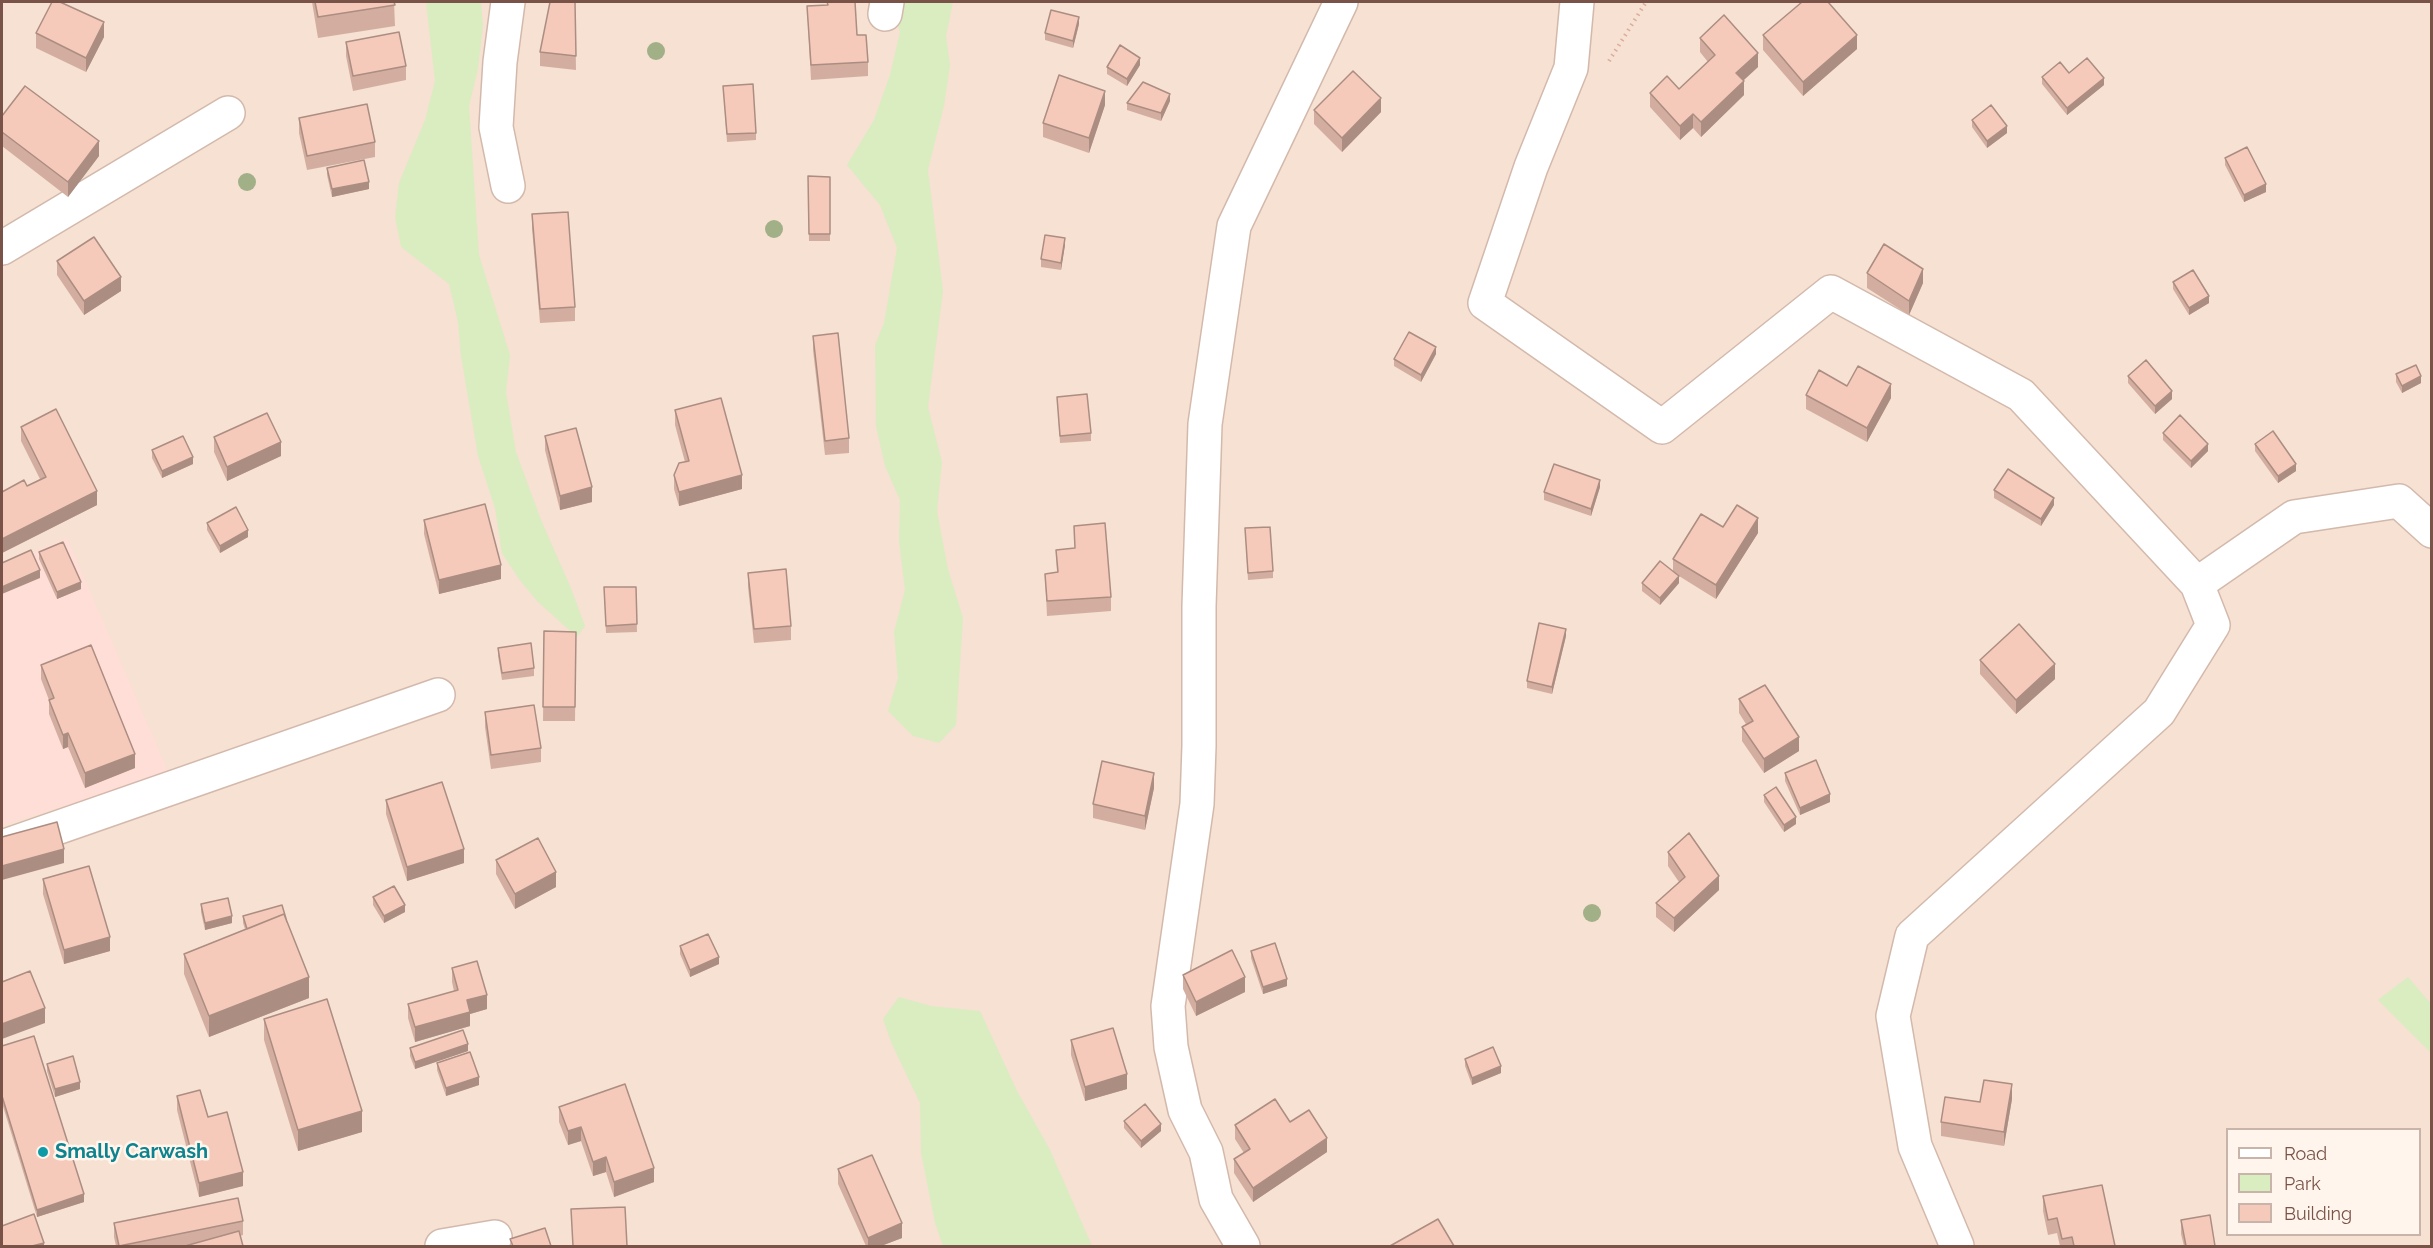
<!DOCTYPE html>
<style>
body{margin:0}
#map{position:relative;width:2433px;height:1248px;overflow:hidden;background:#fef1e4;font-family:Raleway,sans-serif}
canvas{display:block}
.frame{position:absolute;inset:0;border:3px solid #795347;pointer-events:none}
.legend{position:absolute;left:2226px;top:1128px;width:195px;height:108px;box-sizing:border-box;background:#fff5ec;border:2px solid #c9b4aa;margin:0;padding:8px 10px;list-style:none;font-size:18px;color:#795347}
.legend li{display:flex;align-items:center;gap:12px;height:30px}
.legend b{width:30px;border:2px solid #c9b4aa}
</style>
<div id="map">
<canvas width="2433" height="1248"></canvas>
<div class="frame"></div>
<ul class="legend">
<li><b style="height:8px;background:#fff"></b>Road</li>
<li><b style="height:16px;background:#d9edc1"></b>Park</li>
<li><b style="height:16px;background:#f5caba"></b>Building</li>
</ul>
</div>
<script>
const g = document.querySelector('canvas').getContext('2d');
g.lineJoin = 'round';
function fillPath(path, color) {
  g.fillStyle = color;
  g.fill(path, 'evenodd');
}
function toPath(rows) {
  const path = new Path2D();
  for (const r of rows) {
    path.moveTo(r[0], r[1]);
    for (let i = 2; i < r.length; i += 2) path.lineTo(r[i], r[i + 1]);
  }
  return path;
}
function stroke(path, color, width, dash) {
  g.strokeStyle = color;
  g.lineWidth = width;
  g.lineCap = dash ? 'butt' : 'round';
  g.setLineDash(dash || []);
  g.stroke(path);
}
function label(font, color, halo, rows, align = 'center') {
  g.font = font + ' Raleway,sans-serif';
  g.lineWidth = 5;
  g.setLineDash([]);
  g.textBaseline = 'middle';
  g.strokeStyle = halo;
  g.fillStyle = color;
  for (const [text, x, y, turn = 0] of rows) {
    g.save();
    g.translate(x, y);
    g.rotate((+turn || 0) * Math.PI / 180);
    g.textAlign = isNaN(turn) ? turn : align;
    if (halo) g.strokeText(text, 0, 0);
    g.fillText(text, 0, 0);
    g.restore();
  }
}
fillPath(toPath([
 [2,2,2431,2,2431,1246,2,1246],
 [2228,1130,2420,1130,2420,1234,2228,1234]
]), '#f6e1d2');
fillPath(toPath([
 [67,538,168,771,75,803,2,825,2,565]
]), '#ffded7');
fillPath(toPath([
 [426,2,481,2,483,25,478,69,469,106,479,255,510,355,506,392,516,452,541,520,570,586,585,626,577,637,538,602,519,579,502,553,495,508,478,456,461,356,458,322,449,284,401,247,395,217,399,183,425,120,435,81],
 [890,2,953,2,946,36,950,65,944,106,928,170,943,291,928,407,942,462,937,511,948,569,963,618,956,725,939,743,913,736,888,711,898,678,894,632,905,590,899,541,900,500,885,466,876,426,875,345,884,323,897,248,880,205,847,165,874,120,890,75,900,32],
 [2408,977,2431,1004,2431,1053,2378,1000],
 [899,997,931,1006,980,1011,1017,1091,1050,1150,1092,1246,943,1246,935,1223,921,1153,920,1103,891,1042,883,1019]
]), '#d9edc1');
const minor = toPath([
 [508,2,500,62,496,127,508,186],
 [1577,2,1571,68,1531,167,1485,303,1662,427,1831,292,2021,395,2197,584,2213,625,2159,712,1912,936,1893,1016,1915,1146,1957,1246],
 [885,14,887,2],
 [2,248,228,113],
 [2197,584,2294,517,2399,501,2432,531],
 [2,847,438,695],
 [442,1246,495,1237],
 [1243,1246,1216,1199,1206,1152,1185,1110,1171,1047,1168,1006,1197,804,1199,746,1199,606,1205,424,1234,226,1341,2]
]);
stroke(minor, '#d3b9ac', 36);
stroke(toPath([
 [1609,61,1646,2]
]), '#dbad9d', 4, [1.5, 4.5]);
stroke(minor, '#fff', 33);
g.fillStyle = '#a2b088';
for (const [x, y] of [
 [656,51],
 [247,182],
 [774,229],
 [1592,913]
]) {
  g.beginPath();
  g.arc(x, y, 9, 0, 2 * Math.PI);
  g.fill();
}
fillPath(toPath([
 [312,2,394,2,395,26,318,38],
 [575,2,576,70,540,66,540,52],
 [827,2,855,2,857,35,868,62,868,76,811,80,807,6,827,5],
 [1079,24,1073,48,1045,40,1045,33],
 [36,33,104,37,86,72,36,48],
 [1763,35,1857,49,1803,96,1763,50],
 [1700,38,1758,67,1744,80,1744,95,1701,137,1693,128,1680,140,1650,107,1650,93,1679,89,1708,62,1700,52],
 [346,42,406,66,406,80,353,91,346,56],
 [1140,65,1127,86,1107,74,1107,67],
 [2042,77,2104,85,2067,115,2042,84],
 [723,86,756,133,756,140,727,142],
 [1170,101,1161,121,1127,110,1127,103],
 [1105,105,1089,153,1043,137,1043,123],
 [1314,110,1381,112,1342,152,1314,124],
 [2,116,99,156,68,197,2,146],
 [299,118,375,142,375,157,307,170,299,133],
 [1972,120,2007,133,1987,148,1972,127],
 [2225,158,2266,192,2244,202,2225,165],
 [327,168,369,189,332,197,327,175],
 [808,176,830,177,830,241,809,241],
 [532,214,575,307,575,321,540,323,532,228],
 [1065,245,1061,270,1041,267,1041,259],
 [57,261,121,291,84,315,57,275],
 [1867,273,1923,283,1909,315,1867,288],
 [2173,282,2209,303,2189,315,2173,289],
 [813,336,849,438,849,453,825,455,813,350],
 [1436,354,1421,382,1394,366,1394,359],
 [2396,374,2421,383,2402,393,2396,382],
 [2128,376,2172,399,2155,414,2128,383],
 [1847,386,1891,398,1867,442,1806,409,1806,395],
 [1057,397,1091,433,1091,441,1060,443],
 [675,410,742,489,679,506,674,489,674,475,685,462,675,425],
 [21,427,97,505,2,553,2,492,27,486,40,479,21,441],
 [2163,433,2208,451,2191,468,2163,440],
 [545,436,592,502,560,510,545,450],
 [214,437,281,456,227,481,214,452],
 [2255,444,2296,471,2278,483,2255,451],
 [152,450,193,464,162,478,152,458],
 [1600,487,1591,516,1544,500,1544,492],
 [1994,490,2054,505,2041,526,1994,498],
 [424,520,501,579,439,594,424,534],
 [207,523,248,537,220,553,207,530],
 [1074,526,1111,597,1111,611,1047,616,1045,574,1057,572,1056,550,1075,548],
 [1723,527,1758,533,1716,599,1679,576,1679,583,1660,605,1642,591,1642,583,1673,572,1673,559],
 [1245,528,1273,571,1273,578,1248,580],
 [39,552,81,589,57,599,39,559],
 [748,573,791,626,791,640,754,643,748,587],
 [604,587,636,587,637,632,606,633],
 [544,631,576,632,575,721,543,721],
 [1566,636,1552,694,1527,688,1527,681],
 [498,648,534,668,534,676,502,680,498,656],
 [1980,660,2055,679,2016,714,1980,674],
 [41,665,135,768,85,788,68,747,63,749,49,714,49,700,41,679],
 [1739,699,1799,751,1764,773,1742,741,1742,727,1746,724,1739,713],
 [485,712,541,748,541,762,491,769,485,727],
 [1785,773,1830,802,1800,815,1785,781],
 [1154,788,1145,830,1093,818,1093,804],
 [1764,795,1796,824,1784,832,1764,802],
 [386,800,464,863,407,881,386,814],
 [1668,852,1719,890,1674,932,1656,917,1656,903,1679,882,1668,866],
 [496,860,556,887,515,909,496,874],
 [43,879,110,951,64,964,43,894],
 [373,897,405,912,384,923,373,905],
 [201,904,232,923,205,930,201,912],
 [243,916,309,998,209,1037,184,974,184,954,245,929,243,923],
 [680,946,719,964,690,977,680,954],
 [1251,951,1287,986,1263,994,1251,958],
 [452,968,487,1009,470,1014,470,1026,415,1042,408,1018,408,1004,454,991,452,982],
 [1183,975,1245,992,1196,1016,1183,989],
 [264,1019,362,1132,298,1151,264,1040],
 [1071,1040,1127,1089,1085,1101,1071,1055],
 [2,1046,84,1202,37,1217,2,1103],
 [410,1048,468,1051,415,1069,410,1056],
 [1465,1059,1501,1073,1472,1085,1465,1066],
 [437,1063,479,1085,446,1096,437,1070],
 [47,1064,80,1089,55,1097,47,1071],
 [177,1096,208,1117,243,1186,199,1197,177,1110],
 [2012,1099,2004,1146,1941,1136,1941,1122,1980,1102],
 [559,1107,654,1182,614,1197,606,1172,593,1176,581,1141,568,1145,559,1122],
 [1124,1121,1161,1131,1141,1148,1124,1128],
 [1290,1122,1327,1152,1253,1202,1234,1173,1234,1159,1244,1153,1235,1139,1235,1125],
 [838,1169,902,1238,881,1246,866,1246,838,1184],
 [2102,1185,2115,1246,2060,1246,2057,1233,2048,1235,2043,1211,2043,1196],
 [2181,1220,2215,1246,2184,1246,2181,1234],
 [243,1221,243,1235,240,1236,243,1246,116,1246,114,1237,114,1223]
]), '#d3aea0');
fillPath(toPath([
 [1079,17,1079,24,1073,48,1073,41],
 [104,22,104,37,86,72,86,58],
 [1857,35,1857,49,1803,96,1803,82],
 [1758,53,1758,67,1736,87,1736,73],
 [1140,58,1140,65,1127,86,1127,79],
 [2104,78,2104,85,2067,115,2067,108],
 [1744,81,1744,95,1701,137,1701,122],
 [1105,91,1105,105,1089,153,1089,138],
 [1170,94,1170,101,1161,121,1161,113],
 [1381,98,1381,112,1342,152,1342,138],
 [1693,114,1693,128,1680,140,1680,126],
 [2007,126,2007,133,1987,148,1987,141],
 [99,141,99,156,68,197,68,182],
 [369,182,369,189,332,197,332,189],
 [2266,184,2266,192,2244,202,2244,195],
 [1065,238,1065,245,1061,270,1061,263],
 [1923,269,1923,283,1909,315,1909,301],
 [121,277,121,291,84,315,84,301],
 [2209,296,2209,303,2189,315,2189,308],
 [1436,347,1436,354,1421,382,1421,375],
 [2421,376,2421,383,2402,393,2402,386],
 [1891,384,1891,398,1867,442,1867,428],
 [2172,391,2172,399,2155,414,2155,406],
 [281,442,281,456,227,481,227,467],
 [2208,444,2208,451,2191,468,2191,461],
 [193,457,193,464,162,478,162,471],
 [2296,464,2296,471,2278,483,2278,476],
 [742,475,742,489,679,506,679,492],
 [1600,480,1600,487,1591,516,1591,509],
 [592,487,592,502,560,510,560,496],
 [97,491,97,505,2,553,2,539],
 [2054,498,2054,505,2041,526,2041,519],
 [1758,518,1758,533,1716,599,1716,585],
 [248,530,248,537,220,553,220,546],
 [501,565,501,579,439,594,439,580],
 [40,570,40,578,2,594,2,587],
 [1679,576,1679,583,1660,605,1660,598],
 [81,582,81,589,57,599,57,592],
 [1566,629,1566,636,1552,694,1552,687],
 [2055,664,2055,679,2016,714,2016,700],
 [68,733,68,747,63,749,63,735],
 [1799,737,1799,751,1764,773,1764,759],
 [135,754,135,768,85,788,85,773],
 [1154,773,1154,788,1145,830,1145,816],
 [1830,794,1830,802,1800,815,1800,808],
 [1796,817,1796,824,1784,832,1784,825],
 [64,849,64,863,2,880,2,866],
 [464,849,464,863,407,881,407,867],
 [556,872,556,887,515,909,515,894],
 [1719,876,1719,890,1674,932,1674,918],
 [405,905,405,912,384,923,384,916],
 [232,916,232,923,205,930,205,923],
 [110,937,110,951,64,964,64,950],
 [719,957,719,964,690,977,690,970],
 [309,977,309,998,209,1037,209,1016],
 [1245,977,1245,992,1196,1016,1196,1002],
 [1287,979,1287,986,1263,994,1263,987],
 [487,995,487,1009,470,1014,470,1026,415,1042,415,1027,467,1000],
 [45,1008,45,1023,2,1039,2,1024],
 [468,1044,468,1051,415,1069,415,1062],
 [1501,1066,1501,1073,1472,1085,1472,1078],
 [1127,1074,1127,1089,1085,1101,1085,1087],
 [479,1077,479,1085,446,1096,446,1088],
 [80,1082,80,1089,55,1097,55,1089],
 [2012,1084,2012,1099,2004,1146,2004,1132],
 [362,1111,362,1132,298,1151,298,1130],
 [1161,1124,1161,1131,1141,1148,1141,1141],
 [581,1127,581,1141,568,1145,568,1131],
 [1327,1138,1327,1152,1253,1202,1253,1188],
 [606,1157,606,1172,593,1176,593,1162],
 [654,1168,654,1182,614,1197,614,1182],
 [243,1172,243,1186,199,1197,199,1183],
 [84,1194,84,1202,37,1217,37,1210],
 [902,1223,902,1238,881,1246,868,1246,868,1238],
 [44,1243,44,1246,32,1246]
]), '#ac8d82');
const building = toPath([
 [52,2,60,2,104,22,86,58,36,33,52,2],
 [315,2,394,2,395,5,318,17,315,2],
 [550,2,575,2,576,56,540,52,550,2],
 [827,2,855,2,857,35,866,35,868,62,811,65,807,6,828,5,827,2],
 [1802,2,1828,2,1857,35,1803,82,1763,35,1802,2],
 [1051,10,1079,17,1073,41,1045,33,1051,10],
 [1724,15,1758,53,1736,73,1744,81,1701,122,1693,114,1680,126,1650,93,1667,76,1679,89,1715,55,1700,38,1724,15],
 [399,32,406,66,353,76,346,42,399,32],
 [1120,45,1140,58,1127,79,1107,67,1120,45],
 [2087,58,2104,78,2067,108,2042,77,2060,62,2069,73,2087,58],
 [1353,71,1381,98,1342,138,1314,110,1353,71],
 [1059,75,1105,91,1089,138,1043,123,1059,75],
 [1143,82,1170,94,1161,113,1127,103,1143,82],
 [753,84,756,133,727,134,723,86,753,84],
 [25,86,99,141,68,182,2,132,2,116,25,86],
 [367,104,375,142,307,156,299,118,367,104],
 [1991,105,2007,126,1987,141,1972,120,1991,105],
 [2247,147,2266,184,2244,195,2225,158,2247,147],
 [364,160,369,182,332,189,327,168,364,160],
 [808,176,830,177,830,234,809,234,808,176],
 [568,212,575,307,540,309,532,214,568,212],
 [1045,235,1065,238,1061,263,1041,259,1045,235],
 [94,237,121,277,84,301,57,261,94,237],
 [1884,244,1923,269,1909,301,1867,273,1884,244],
 [2193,270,2209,296,2189,308,2173,282,2193,270],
 [1409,332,1436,347,1421,375,1394,359,1409,332],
 [838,333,849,438,825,441,813,336,838,333],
 [2146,360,2172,391,2155,406,2128,376,2146,360],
 [2416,365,2421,376,2402,386,2396,374,2416,365],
 [1858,366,1891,384,1867,428,1806,395,1819,370,1847,386,1858,366],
 [1087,394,1091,433,1060,436,1057,397,1087,394],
 [721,398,742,475,679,492,674,475,679,463,689,461,675,410,721,398],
 [56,409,97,491,2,539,2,492,24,480,27,486,46,477,21,427,56,409],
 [267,413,281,442,227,467,214,437,267,413],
 [2180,415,2208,444,2191,461,2163,433,2180,415],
 [576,428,592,487,560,496,545,436,576,428],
 [2273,431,2296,464,2278,476,2255,444,2273,431],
 [183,436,193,457,162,471,152,450,183,436],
 [1554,464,1600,480,1591,509,1544,492,1554,464],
 [2008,469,2054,498,2041,519,1994,490,2008,469],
 [485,504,501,565,439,580,424,520,485,504],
 [1737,505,1758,518,1716,585,1673,559,1701,514,1723,527,1737,505],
 [236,507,248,530,220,546,207,523,236,507],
 [1105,523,1111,597,1047,601,1045,574,1058,572,1056,550,1075,548,1074,526,1105,523],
 [1270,527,1273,571,1248,573,1245,528,1270,527],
 [63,542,81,582,57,592,39,552,63,542],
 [31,550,40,570,2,587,2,563,31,550],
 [1660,561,1679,576,1660,598,1642,583,1660,561],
 [786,569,791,626,754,629,748,573,786,569],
 [604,587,636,587,637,624,606,626,604,587],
 [1539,623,1566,629,1552,687,1527,681,1539,623],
 [2019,624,2055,664,2016,700,1980,660,2019,624],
 [544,631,576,632,575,707,543,707,544,631],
 [531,643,534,668,502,673,498,648,531,643],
 [91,645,135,754,85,773,68,733,63,735,49,700,54,698,41,665,91,645],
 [1765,685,1799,737,1764,759,1742,727,1753,721,1739,699,1765,685],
 [534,705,541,748,491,755,485,712,534,705],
 [1816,760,1830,794,1800,808,1785,773,1816,760],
 [1102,761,1154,773,1145,816,1093,804,1102,761],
 [442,782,464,849,407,867,386,800,442,782],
 [1776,787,1796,817,1784,825,1764,795,1776,787],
 [57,822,64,849,2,866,2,837,57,822],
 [1689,833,1719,876,1674,918,1656,903,1685,877,1668,852,1689,833],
 [538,838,556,872,515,894,496,860,538,838],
 [89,866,110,937,64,950,43,879,89,866],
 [394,886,405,905,384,916,373,897,394,886],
 [228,898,232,916,205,923,201,904,228,898],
 [282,905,287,922,284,914,247,929,243,916,282,905],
 [284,914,309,977,209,1016,184,954,284,914],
 [708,934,719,957,690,970,680,946,708,934],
 [1275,943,1287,979,1263,987,1251,951,1275,943],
 [1232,950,1245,977,1196,1002,1183,975,1232,950],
 [477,961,487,995,467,1000,470,1012,415,1027,408,1004,458,990,452,968,477,961],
 [30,971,45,1008,2,1024,2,982,30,971],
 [327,999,362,1111,298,1130,264,1019,327,999],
 [1113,1028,1127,1074,1085,1087,1071,1040,1113,1028],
 [463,1030,468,1044,415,1062,410,1048,463,1030],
 [34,1036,84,1194,37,1210,2,1096,2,1046,34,1036],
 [1493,1047,1501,1066,1472,1078,1465,1059,1493,1047],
 [470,1052,479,1077,446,1088,437,1063,470,1052],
 [73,1056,80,1082,55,1089,47,1064,73,1056],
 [1984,1080,2012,1084,2004,1132,1941,1122,1945,1097,1980,1102,1984,1080],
 [625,1084,654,1168,614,1182,606,1157,593,1162,581,1127,568,1131,559,1107,625,1084],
 [200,1090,208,1117,227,1112,243,1172,199,1183,177,1096,200,1090],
 [1275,1099,1290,1122,1309,1110,1327,1138,1253,1188,1234,1159,1250,1149,1235,1125,1275,1099],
 [1145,1104,1161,1124,1141,1141,1124,1121,1145,1104],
 [872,1155,902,1223,868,1238,838,1169,872,1155],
 [2102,1185,2115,1246,2074,1246,2072,1237,2062,1239,2057,1218,2048,1220,2043,1196,2102,1185],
 [238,1198,243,1221,119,1246,114,1223,238,1198],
 [625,1207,627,1246,573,1246,571,1209,625,1207],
 [34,1214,44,1243,32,1246,2,1246,2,1226,34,1214],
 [2210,1215,2215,1246,2186,1246,2181,1220,2210,1215],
 [1438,1219,1454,1246,1390,1246,1438,1219],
 [545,1228,551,1246,513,1246,510,1239,545,1228],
 [239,1231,243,1246,185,1246,239,1231]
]);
fillPath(building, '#f5caba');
stroke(building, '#ac8d82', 1.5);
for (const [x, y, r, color] of [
 [43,1152,6,"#0f9aa8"]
]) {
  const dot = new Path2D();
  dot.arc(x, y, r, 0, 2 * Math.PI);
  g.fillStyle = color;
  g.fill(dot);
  stroke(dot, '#fff5ec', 2);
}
label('bold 20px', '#0d838f', '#fff5ec', [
 ["Smally Carwash",55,1152]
], 'left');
</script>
